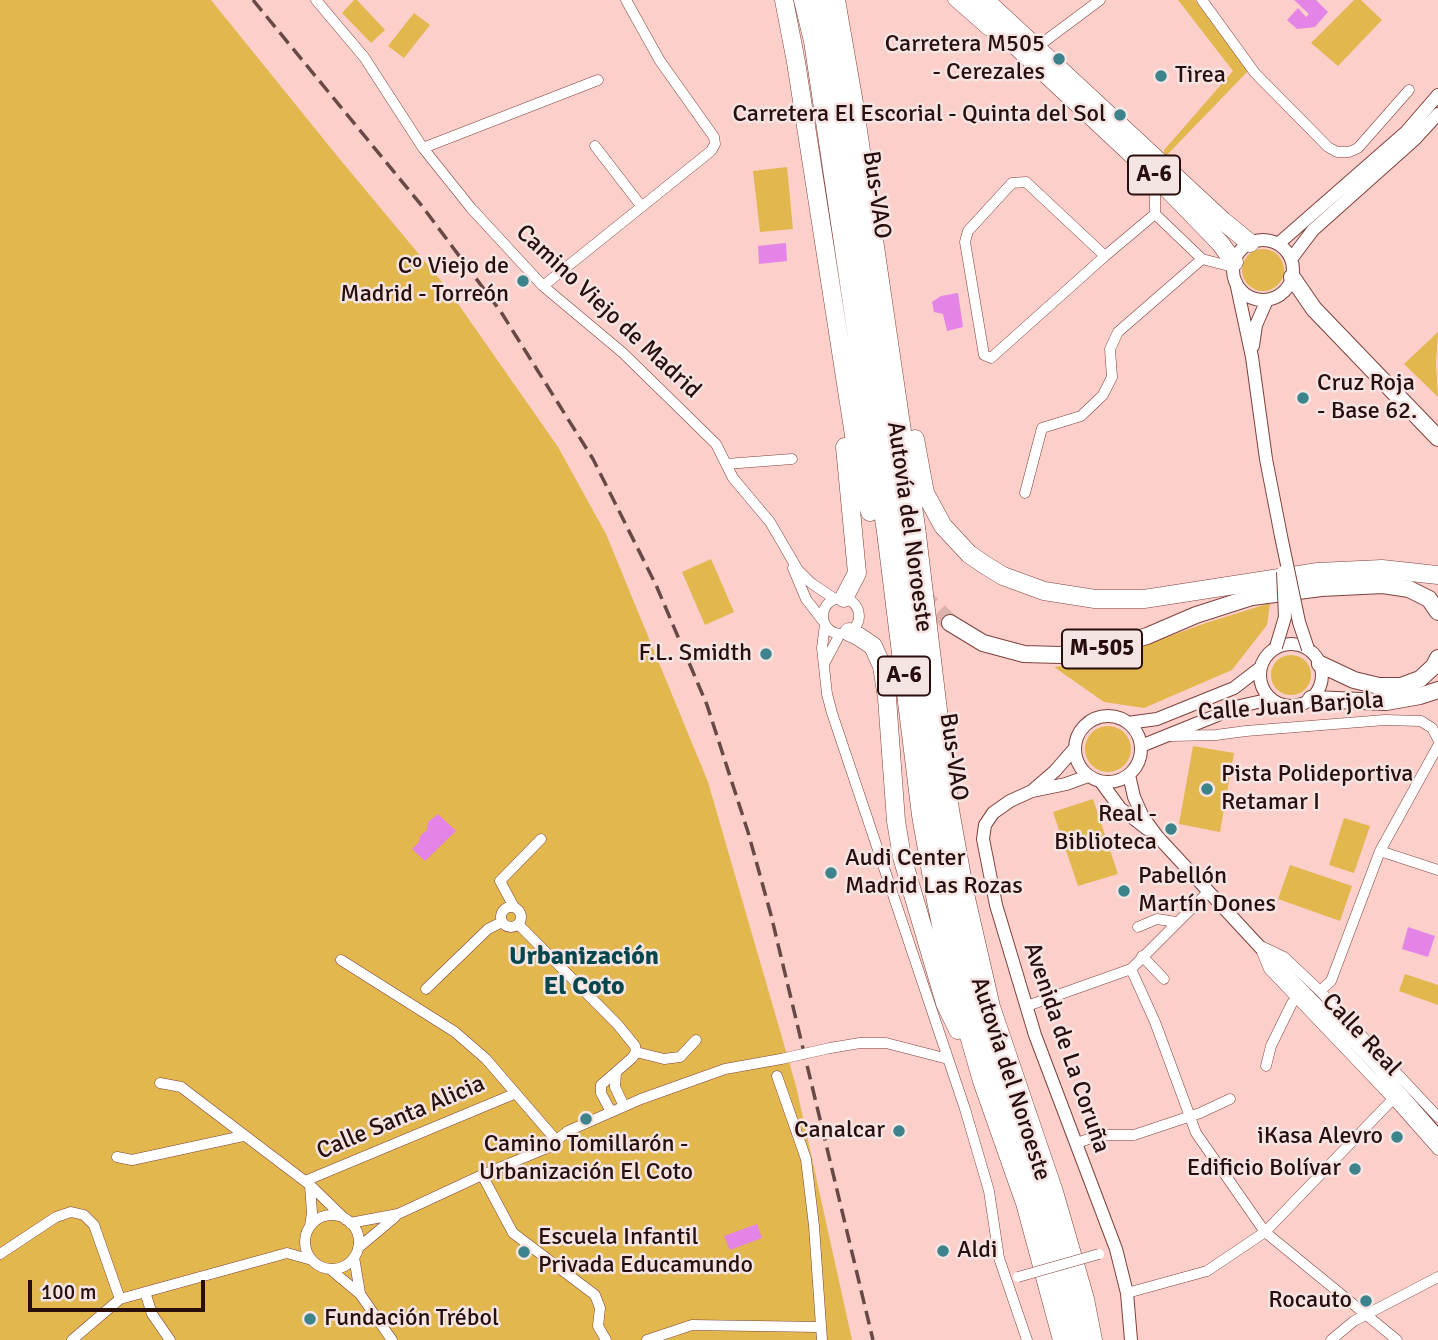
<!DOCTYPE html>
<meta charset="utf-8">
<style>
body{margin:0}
#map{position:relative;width:1438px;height:1340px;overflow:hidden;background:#fccfca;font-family:Signika,sans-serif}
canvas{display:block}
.scale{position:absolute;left:28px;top:1280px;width:177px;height:32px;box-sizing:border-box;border:4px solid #280e0c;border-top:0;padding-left:9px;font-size:21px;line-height:24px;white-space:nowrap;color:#280e0c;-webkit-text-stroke:5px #f4e5e3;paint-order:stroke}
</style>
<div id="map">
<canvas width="1438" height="1340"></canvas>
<div class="scale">100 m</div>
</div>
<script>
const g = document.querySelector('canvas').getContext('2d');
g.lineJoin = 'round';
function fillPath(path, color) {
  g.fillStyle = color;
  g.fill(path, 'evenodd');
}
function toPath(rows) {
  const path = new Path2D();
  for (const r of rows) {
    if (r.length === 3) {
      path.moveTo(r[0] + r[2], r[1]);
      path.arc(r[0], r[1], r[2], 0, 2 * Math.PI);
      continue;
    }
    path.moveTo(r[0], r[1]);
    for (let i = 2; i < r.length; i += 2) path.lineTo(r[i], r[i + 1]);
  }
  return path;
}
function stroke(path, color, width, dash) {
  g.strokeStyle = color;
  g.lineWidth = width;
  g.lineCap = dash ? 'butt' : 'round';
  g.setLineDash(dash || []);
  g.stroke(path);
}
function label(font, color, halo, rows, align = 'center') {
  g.font = font + ' Signika,sans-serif';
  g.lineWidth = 5;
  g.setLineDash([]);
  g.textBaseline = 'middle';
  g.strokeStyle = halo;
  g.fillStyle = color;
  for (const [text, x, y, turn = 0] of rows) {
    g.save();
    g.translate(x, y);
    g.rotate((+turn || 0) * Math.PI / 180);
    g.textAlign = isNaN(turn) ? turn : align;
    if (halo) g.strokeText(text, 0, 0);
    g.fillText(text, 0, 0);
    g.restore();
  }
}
fillPath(toPath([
 [0,0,211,0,338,157,447,288,558,447,606,534,708,782,796,1086,852,1340,0,1340],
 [354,0,357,0,385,30,371,43,342,13],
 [1178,0,1195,0,1248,71,1165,157,1164,150,1233,71],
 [1354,0,1361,0,1382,20,1338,66,1311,43],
 [414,13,430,25,404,58,388,46],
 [787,167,793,229,760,232,753,171],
 [1263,270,21],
 [1438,332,1436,363,1438,397,1404,364],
 [711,559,734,612,705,625,682,572],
 [1270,603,1267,625,1232,670,1144,708,1104,702,1054,667,1097,662,1206,623],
 [1291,675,20],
 [1108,749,23],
 [1193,746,1234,753,1220,832,1179,824],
 [1093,799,1118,874,1078,886,1053,812],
 [1344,818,1370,826,1354,873,1329,865],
 [1290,865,1352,886,1340,921,1278,899],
 [1405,974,1438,985,1438,1005,1399,991]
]), '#e2b74e');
fillPath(toPath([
 [1294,0,1316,0,1328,12,1315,27,1297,29,1287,20,1298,8,1306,17,1309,14],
 [786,243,787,261,759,264,758,246],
 [958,293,963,327,947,331,943,314,934,312,932,302,941,296],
 [438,814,456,831,425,861,412,849,419,842,420,836,427,830,428,822],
 [1408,927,1435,936,1428,957,1402,949],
 [757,1224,762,1238,730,1250,724,1236]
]), '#e384e6');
stroke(toPath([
 [919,593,950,623]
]), '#dcb2ae', 18, [18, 9]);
const minor = toPath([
 [316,0,364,57,423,148,471,208,543,286,623,353,716,444,733,478,770,522,798,570,811,583,835,599],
 [953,0,987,30],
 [1202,0,1255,73,1328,147,1337,152,1349,152,1358,148,1409,90],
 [1037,47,1100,0],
 [595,146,642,207],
 [423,148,598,80],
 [1155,178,1155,214,1202,259],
 [1105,256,1026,182,1012,183,968,231,965,242,984,355,991,358,1105,256,1155,214],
 [543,286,711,151,715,144,714,137,660,61,626,0],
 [726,464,792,459],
 [1025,493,1042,428,1081,416,1103,395,1112,377,1110,349,1118,332,1202,259,1233,267],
 [793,568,806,599,823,621],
 [841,616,18],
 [825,624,822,648,827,694,832,713,965,1109,989,1191,999,1258,1027,1340],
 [824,664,840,634],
 [1171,736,1216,735,1246,731,1385,720,1421,721,1432,728,1438,739],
 [1380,851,1438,870],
 [511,917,10],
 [514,907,500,881,541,839],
 [518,924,618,1025,635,1046,636,1052,632,1058,616,1072],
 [1138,927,1157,919,1176,922],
 [1263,947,1284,957,1320,991,1438,1117],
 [1262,952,1269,969,1393,1099,1438,1150],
 [1142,956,1164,979],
 [341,960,455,1032,486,1059,556,1140],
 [1131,969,1155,1022,1196,1133,1265,1232,1397,1340],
 [426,989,488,929,502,922],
 [1320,991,1331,981,1380,851,1438,746],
 [1027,1006,1131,969,1208,892],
 [830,1048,860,1043,886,1043,948,1059],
 [636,1052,664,1059,680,1057,696,1040],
 [1266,1066,1271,1046,1292,1003,1297,998],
 [777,1076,806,1159,814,1226,822,1340],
 [160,1083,181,1087,310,1185,346,1220],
 [611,1112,601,1093,601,1085,616,1072,615,1087,624,1106],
 [1077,1143,1100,1135,1134,1135,1200,1113,1230,1099],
 [117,1157,132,1160,243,1136],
 [482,1175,513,1233,595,1295,600,1308,598,1326,606,1340],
 [305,1181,514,1094],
 [332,1242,27],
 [350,1223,398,1214,482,1175,547,1148,568,1131,641,1099,725,1069,781,1059],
 [310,1226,312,1213,310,1185],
 [358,1248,395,1217],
 [0,1254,56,1217,71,1212,84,1215,94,1225,120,1299],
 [354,1257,360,1293],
 [330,1269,360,1294,392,1340],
 [145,1292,152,1314,170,1340],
 [1127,1293,1207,1271,1265,1232,1393,1099],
 [72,1340,120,1299,287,1253,312,1260],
 [647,1340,692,1325,820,1327],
 [1331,1340,1354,1321,1438,1277]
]);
const tertiary = toPath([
 [1263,270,30],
 [1278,244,1406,132,1438,95],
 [1291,259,1313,230,1415,139,1438,114],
 [1236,282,1252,357,1266,459,1281,536],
 [1253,346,1256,325,1267,300],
 [1291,675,31],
 [1108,749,33],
 [1128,723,1157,719,1234,688,1260,668],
 [1141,746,1240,706,1271,699],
 [1129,775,1134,797,1143,817,1157,836,1259,946,1375,1064,1438,1136],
 [1088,776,1066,784,1032,791,1010,801,993,813,985,825,983,839,996,905,1035,1035,1116,1249,1127,1293,1131,1340],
 [1101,782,1120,808,1147,829],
 [1033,790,1055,771,1075,748]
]);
const trunk = toPath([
 [1292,277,1314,309,1438,438],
 [950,623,983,643,1024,654,1060,655,1097,651,1147,636,1196,615,1252,597,1321,588,1383,585,1409,589,1429,599,1438,612],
 [1320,664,1354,680,1379,686,1401,686,1420,679,1434,666,1438,658],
 [1311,699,1386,702,1420,696,1438,690]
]);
const motorway = toPath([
 [784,0,796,62,861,480,870,512],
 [803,0,813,41,886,532,921,815,936,901,951,973,982,1081,1025,1203,1062,1340],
 [819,0,835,82,900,529,935,803,955,922,988,1046,1050,1229,1078,1340],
 [836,0,854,103,916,527,950,810,965,894,991,1007,1054,1192,1085,1299,1093,1340],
 [967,0,1155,176,1220,243,1234,262],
 [985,0,1223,221,1250,243],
 [915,439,925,493,943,526,969,554,985,565,1003,576,1044,591,1095,599,1144,599,1318,572,1382,569,1438,575],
 [844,598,857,573,845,447],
 [849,632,858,636,873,646,882,666,887,698,896,821,902,857,945,1003,958,1030]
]);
stroke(minor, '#7f413b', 11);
stroke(tertiary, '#7f413b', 14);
stroke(trunk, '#7f413b', 18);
stroke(motorway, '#7f413b', 19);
stroke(minor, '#fff', 10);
stroke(tertiary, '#fff', 12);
stroke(trunk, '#fff', 16);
stroke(motorway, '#fff', 18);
stroke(toPath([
 [253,0,422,206,501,312,593,459,656,585,707,705,748,832,771,915,873,1340]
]), '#694946', 3.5, [14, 7]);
const minorBridge = toPath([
 [781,1059,830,1048],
 [1018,1277,1099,1254]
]);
const tertiaryBridge = toPath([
 [1281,536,1299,622,1308,649],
 [1276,647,1285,617,1283,572]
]);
stroke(minorBridge, '#7f413b', 11, []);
stroke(tertiaryBridge, '#7f413b', 14, []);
stroke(minorBridge, '#fff', 10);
stroke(tertiaryBridge, '#fff', 12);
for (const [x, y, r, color] of [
 [1059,59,7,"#3c838c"],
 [1161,76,7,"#3c838c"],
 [1120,115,7,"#3c838c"],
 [523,281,7,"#3c838c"],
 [1303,398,7,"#3c838c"],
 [766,654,7,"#3c838c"],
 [1207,789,7,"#3c838c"],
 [1171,829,7,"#3c838c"],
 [831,873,7,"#3c838c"],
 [1124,891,7,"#3c838c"],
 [586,1119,7,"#3c838c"],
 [899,1131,7,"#3c838c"],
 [1397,1137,7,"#3c838c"],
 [1355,1169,7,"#3c838c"],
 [943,1251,7,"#3c838c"],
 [524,1252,7,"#3c838c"],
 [1366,1301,7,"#3c838c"],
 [310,1319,7,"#3c838c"]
]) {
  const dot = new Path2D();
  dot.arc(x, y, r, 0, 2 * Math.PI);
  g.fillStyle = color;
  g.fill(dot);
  stroke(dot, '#f4e5e3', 2.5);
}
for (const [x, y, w] of [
 [1154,175,52],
 [1102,649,80],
 [904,676,52]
]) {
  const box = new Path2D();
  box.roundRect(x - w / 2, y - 19.5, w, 39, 5);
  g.fillStyle = '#f4e5e3';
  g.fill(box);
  stroke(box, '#280e0c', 2);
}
label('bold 23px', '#280e0c', null, [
 ["A-6",1154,175],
 ["M-505",1102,649],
 ["A-6",904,676]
]);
label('24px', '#280e0c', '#f4e5e3', [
 ["Carretera M505",1045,45],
 ["- Cerezales",1045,73],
 ["Tirea",1175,76,"left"],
 ["Carretera El Escorial - Quinta del Sol",1106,115],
 ["Cº Viejo de",509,267],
 ["Madrid - Torreón",509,295],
 ["Cruz Roja",1317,384,"left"],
 ["- Base 62.",1317,412,"left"],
 ["F.L. Smidth",752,654],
 ["Pista Polideportiva",1221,775,"left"],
 ["Retamar I",1221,803,"left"],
 ["Real -",1157,815],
 ["Biblioteca",1157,843],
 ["Audi Center",845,859,"left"],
 ["Madrid Las Rozas",845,887,"left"],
 ["Pabellón",1138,877,"left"],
 ["Martín Dones",1138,905,"left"],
 ["Canalcar",885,1131],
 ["iKasa Alevro",1383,1137],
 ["Camino Tomillarón -",586,1145,"center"],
 ["Urbanización El Coto",586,1173,"center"],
 ["Edificio Bolívar",1341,1169],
 ["Escuela Infantil",538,1238,"left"],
 ["Privada Educamundo",538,1266,"left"],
 ["Aldi",957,1251,"left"],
 ["Rocauto",1352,1301],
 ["Fundación Trébol",324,1319,"left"]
], 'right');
label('24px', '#280e0c', '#f4e5e3', [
 ["Bus-VAO",876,195,82],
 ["Camino Viejo de Madrid",608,312,43],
 ["Autovía del Noroeste",909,527,82],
 ["Calle Juan Barjola",1291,707,-4],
 ["Bus-VAO",953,757,82],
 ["Calle Real",1361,1035,47],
 ["Avenida de La Coruña",1066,1048,71],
 ["Autovía del Noroeste",1010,1079,72],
 ["Calle Santa Alicia",401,1118,-23]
]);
label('bold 26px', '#06474e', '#f4e5e3', [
 ["Urbanización",584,957],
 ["El Coto",584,987]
]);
</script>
